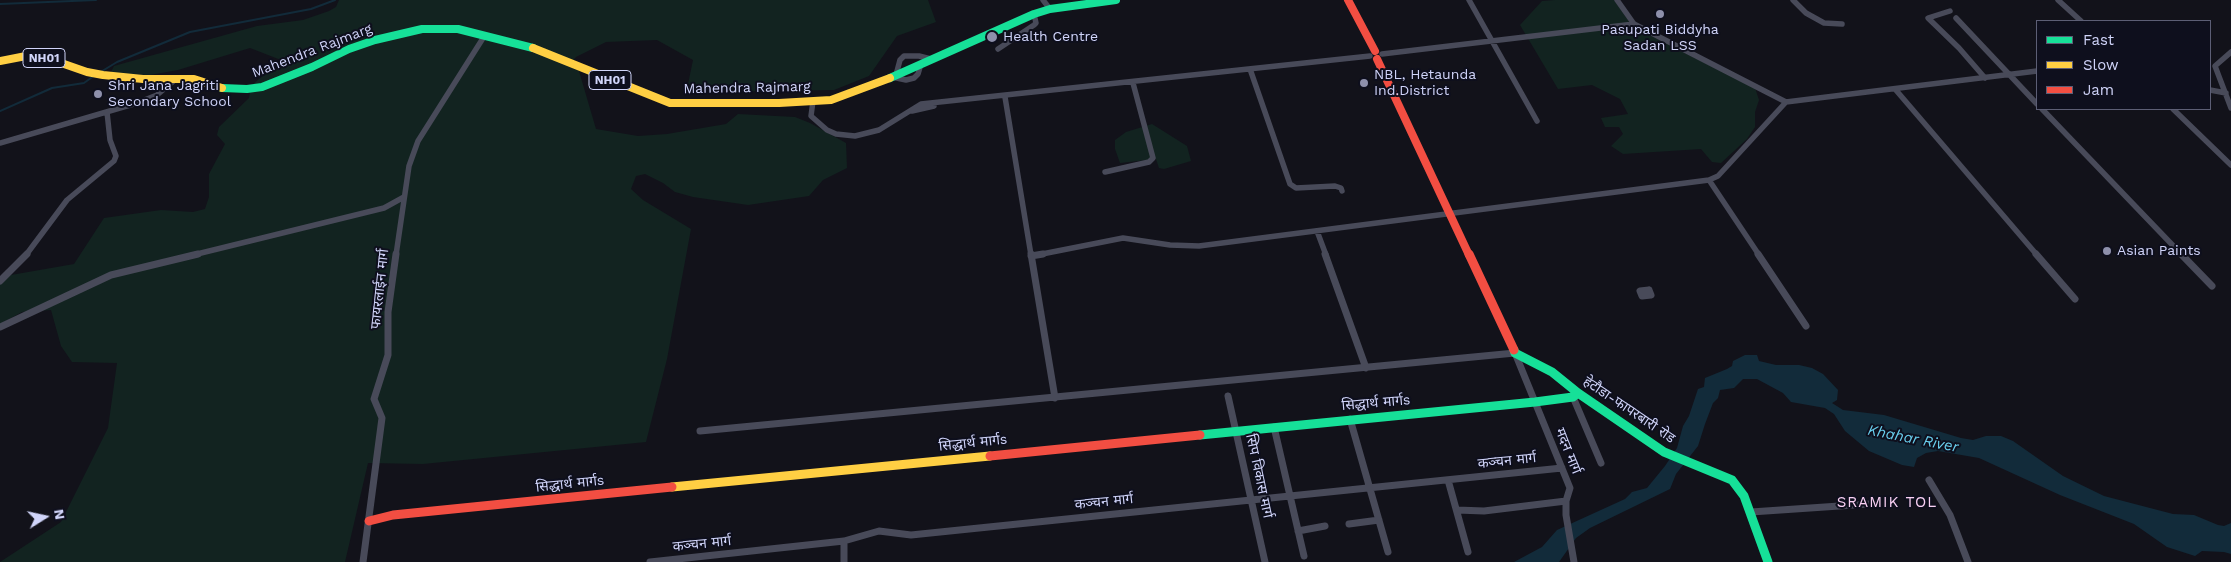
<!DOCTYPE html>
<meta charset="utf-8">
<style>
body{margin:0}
#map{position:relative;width:2231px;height:562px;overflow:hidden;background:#12121a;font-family:"Work Sans",sans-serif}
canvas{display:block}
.legend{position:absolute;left:2036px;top:20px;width:175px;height:90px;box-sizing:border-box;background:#0e0f1d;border:1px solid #5c5e75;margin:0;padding:6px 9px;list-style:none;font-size:15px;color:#d0d4f9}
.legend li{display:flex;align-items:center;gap:10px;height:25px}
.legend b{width:25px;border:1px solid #5c5e75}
.north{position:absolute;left:20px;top:492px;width:50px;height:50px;-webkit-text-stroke:4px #0e0f1d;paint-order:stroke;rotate:80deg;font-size:14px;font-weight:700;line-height:20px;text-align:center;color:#d0d4f9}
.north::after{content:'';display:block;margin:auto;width:18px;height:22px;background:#d0d4f9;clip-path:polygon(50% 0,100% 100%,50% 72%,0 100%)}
</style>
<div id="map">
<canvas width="2231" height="562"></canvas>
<ul class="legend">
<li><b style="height:6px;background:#16e098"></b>Fast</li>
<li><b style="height:6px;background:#ffcf43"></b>Slow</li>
<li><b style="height:6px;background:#f24e42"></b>Jam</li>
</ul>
<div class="north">N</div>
</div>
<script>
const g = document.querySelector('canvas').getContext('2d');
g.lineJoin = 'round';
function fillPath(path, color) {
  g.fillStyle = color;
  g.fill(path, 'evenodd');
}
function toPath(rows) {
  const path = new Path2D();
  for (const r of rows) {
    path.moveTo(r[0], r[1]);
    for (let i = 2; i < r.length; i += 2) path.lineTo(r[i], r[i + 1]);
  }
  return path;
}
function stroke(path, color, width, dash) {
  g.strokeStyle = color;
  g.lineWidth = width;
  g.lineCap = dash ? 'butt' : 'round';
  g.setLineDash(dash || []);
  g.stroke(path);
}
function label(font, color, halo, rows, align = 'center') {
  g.font = font + ' "Work Sans","Noto Sans Devanagari",sans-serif';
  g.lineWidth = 4;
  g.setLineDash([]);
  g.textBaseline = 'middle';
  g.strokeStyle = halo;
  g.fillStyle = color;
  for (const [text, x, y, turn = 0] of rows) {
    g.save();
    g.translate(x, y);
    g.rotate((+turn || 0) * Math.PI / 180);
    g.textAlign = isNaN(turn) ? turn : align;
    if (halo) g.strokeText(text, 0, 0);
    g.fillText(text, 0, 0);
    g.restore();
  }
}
fillPath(toPath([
 [339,0,928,0,936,22,897,36,869,76,834,90,706,92,688,84,693,60,657,40,606,42,576,57,568,66,579,71,596,129,638,136,667,134,726,124,738,114,795,117,810,123,846,143,847,168,823,180,809,196,748,205,693,197,675,192,663,183,645,174,636,176,631,189,643,200,691,229,667,359,646,442,423,464,368,463,345,562,0,562,61,522,108,428,117,363,72,362,61,346,51,310,22,312,0,324,0,284,11,275,74,264,104,218,161,210,193,212,205,209,209,197,209,174,225,144,217,135,219,127,249,98,251,86,281,60,250,48,178,70,150,75,110,74,114,66,257,26,303,20,329,11,336,7],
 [1555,0,1614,0,1633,27,1755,88,1759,100,1755,112,1755,127,1747,139,1721,163,1712,162,1701,149,1623,154,1611,146,1623,134,1619,127,1605,127,1601,118,1628,114,1620,99,1592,85,1558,89,1520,25,1542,1],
 [1152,124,1187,146,1191,161,1164,169,1159,168,1156,159,1120,163,1115,149,1115,140,1126,132]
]), '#122320');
fillPath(toPath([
 [1745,355,1757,355,1759,361,1776,365,1799,365,1812,368,1823,374,1838,390,1837,400,1832,403,1843,410,1884,415,1961,438,1973,440,1986,436,2001,436,2013,441,2063,476,2104,496,2173,514,2194,515,2218,525,2224,526,2231,523,2231,554,2224,552,2202,551,2195,556,2167,547,2134,524,2060,495,1979,458,1938,451,1926,453,1917,458,1914,467,1902,465,1869,451,1845,431,1834,414,1825,408,1791,402,1783,393,1757,379,1743,379,1734,388,1720,390,1718,398,1713,403,1705,424,1698,446,1676,474,1670,489,1590,528,1576,538,1559,562,1514,562,1542,547,1557,530,1625,499,1632,492,1647,488,1665,466,1677,448,1683,426,1689,416,1698,389,1704,387,1705,378,1727,369,1732,366,1733,361]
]), '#122b3a');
stroke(toPath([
 [0,4,96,0],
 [99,73,117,62,190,32,311,9,335,0],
 [0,111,52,88,84,83,95,75]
]), '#122b3a', 2);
stroke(toPath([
 [1043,0,1050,9],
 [1469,0,1537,121],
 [1617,0,1634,24,1786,102,2037,71],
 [1793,0,1806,13,1824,23,1842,24],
 [2058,0,2081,21],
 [1950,11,1928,18,1959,48,1985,78],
 [1956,18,2037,104],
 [998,49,1034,25,1036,23,1034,14],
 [2231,52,2215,66,2231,108],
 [1382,54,1634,24],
 [1250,69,1290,184,1296,188,1335,186,1341,188,1342,191],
 [896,75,900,60,904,56,919,56,931,59],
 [892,77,906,80,914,78,918,74,921,64],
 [1895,89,2037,255],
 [2210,90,2226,93],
 [1005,97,1031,255],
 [813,101,811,116,827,130,836,134,855,136,879,130,921,104,1370,56],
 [2042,109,2182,255],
 [2173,109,2231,165],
 [912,111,934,106],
 [0,143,137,103,157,95,176,79],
 [1105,172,1149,162,1153,158,1133,83],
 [1709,180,1759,255],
 [1317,231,1326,255],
 [26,255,67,200,114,161,116,156,110,140,107,112],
 [193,255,384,208,404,197],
 [396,255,409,166,418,141,485,35],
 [1037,255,1123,238,1170,245,1199,246,1709,180,1718,176,1786,102]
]), '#484a59', 5.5);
stroke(toPath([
 [1031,254,1055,398],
 [1325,254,1366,368],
 [1758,254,1806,326],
 [2036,254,2075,299],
 [2181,254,2212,286],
 [1031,256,1043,254],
 [0,281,27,254],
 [1649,290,1651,295,1642,296,1640,291,1649,290],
 [0,327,111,275,198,254],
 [1228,396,1265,562],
 [1573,397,1601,463],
 [1350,419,1388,552],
 [1274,427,1304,556],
 [700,431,1515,353,1570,488,1566,501,1566,515,1574,562],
 [1448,480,1468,552],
 [1929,480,1950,515,1968,562],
 [1457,510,1484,511,1566,501],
 [1751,512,1869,504],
 [1349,524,1379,520],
 [1298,531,1325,526],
 [844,541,844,562],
 [363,562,382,418,374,399,388,355,388,312,396,254],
 [650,562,844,541,879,531,911,535,1562,468]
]), '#484a59', 7);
stroke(toPath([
 [890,78,1034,14,1050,9,1116,0],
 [222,88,247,89,262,87,312,67,349,49,375,40,422,29,458,29,533,48]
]), '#16e098', 8);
stroke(toPath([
 [1514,350,1515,353,1552,372,1578,393,1664,452,1732,480,1744,496,1768,562],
 [1200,435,1535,402,1573,397,1578,393]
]), '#16e098', 9);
stroke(toPath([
 [533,48,670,103,779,103,831,100,890,78],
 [0,61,26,56,44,57,87,72,103,75,143,79,194,79,222,88]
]), '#ffcf43', 8);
stroke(toPath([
 [672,487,990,456]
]), '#ffcf43', 9);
stroke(toPath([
 [1348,0,1375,51],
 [1377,59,1469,255]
]), '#f24e42', 8);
stroke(toPath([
 [1469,254,1514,350],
 [990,456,1200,435],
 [369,521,393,515,672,487]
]), '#f24e42', 9);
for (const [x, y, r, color] of [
 [1660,14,5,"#8e90ab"],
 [992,37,6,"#8e90ab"],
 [1364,83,5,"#8e90ab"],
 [98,94,5,"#8e90ab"],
 [2107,251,5,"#8e90ab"]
]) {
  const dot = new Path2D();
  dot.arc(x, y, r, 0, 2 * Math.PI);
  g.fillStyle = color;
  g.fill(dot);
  stroke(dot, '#0e0f1d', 2);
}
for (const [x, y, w] of [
 [44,58,42],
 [610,80,42]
]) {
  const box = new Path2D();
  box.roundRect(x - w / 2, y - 9.5, w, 19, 4);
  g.fillStyle = '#0e0f1d';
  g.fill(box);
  stroke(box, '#d0d4f9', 1);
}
label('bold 12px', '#d0d4f9', null, [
 ["NH01",44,58],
 ["NH01",610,80]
]);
label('14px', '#d0d4f9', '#0e0f1d', [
 ["Pasupati Biddyha",1660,30,"center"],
 ["Sadan LSS",1660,46,"center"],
 ["Health Centre",1003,37],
 ["NBL, Hetaunda",1374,75],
 ["Ind.District",1374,91],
 ["Shri Jana Jagriti",108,86],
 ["Secondary School",108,102],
 ["Asian Paints",2117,251]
], 'left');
label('14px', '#d0d4f9', '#0e0f1d', [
 ["Mahendra Rajmarg",312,51,-21],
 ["Mahendra Rajmarg",747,88,-1],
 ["फायरलाईन मार्ग",380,289,-84],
 ["सिद्धार्थ मार्गs",1376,403,-5],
 ["हेटौडा-फापरबारी रोड",1629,410,34],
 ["सिद्धार्थ मार्गs",973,443,-6],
 ["मदन मार्ग",1568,451,68],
 ["कञ्चन मार्ग",1507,461,-6],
 ["सिप विकास मार्ग",1259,476,78],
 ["सिद्धार्थ मार्गs",570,484,-6],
 ["कञ्चन मार्ग",1104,502,-6],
 ["कञ्चन मार्ग",702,544,-6]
]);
label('italic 15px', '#69cfee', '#0e0f1d', [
 ["Khahar River",1913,439,11]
]);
g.letterSpacing = '1px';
label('15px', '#fad1f4', '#0e0f1d', [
 ["SRAMIK TOL",1887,503]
]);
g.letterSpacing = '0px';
</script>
